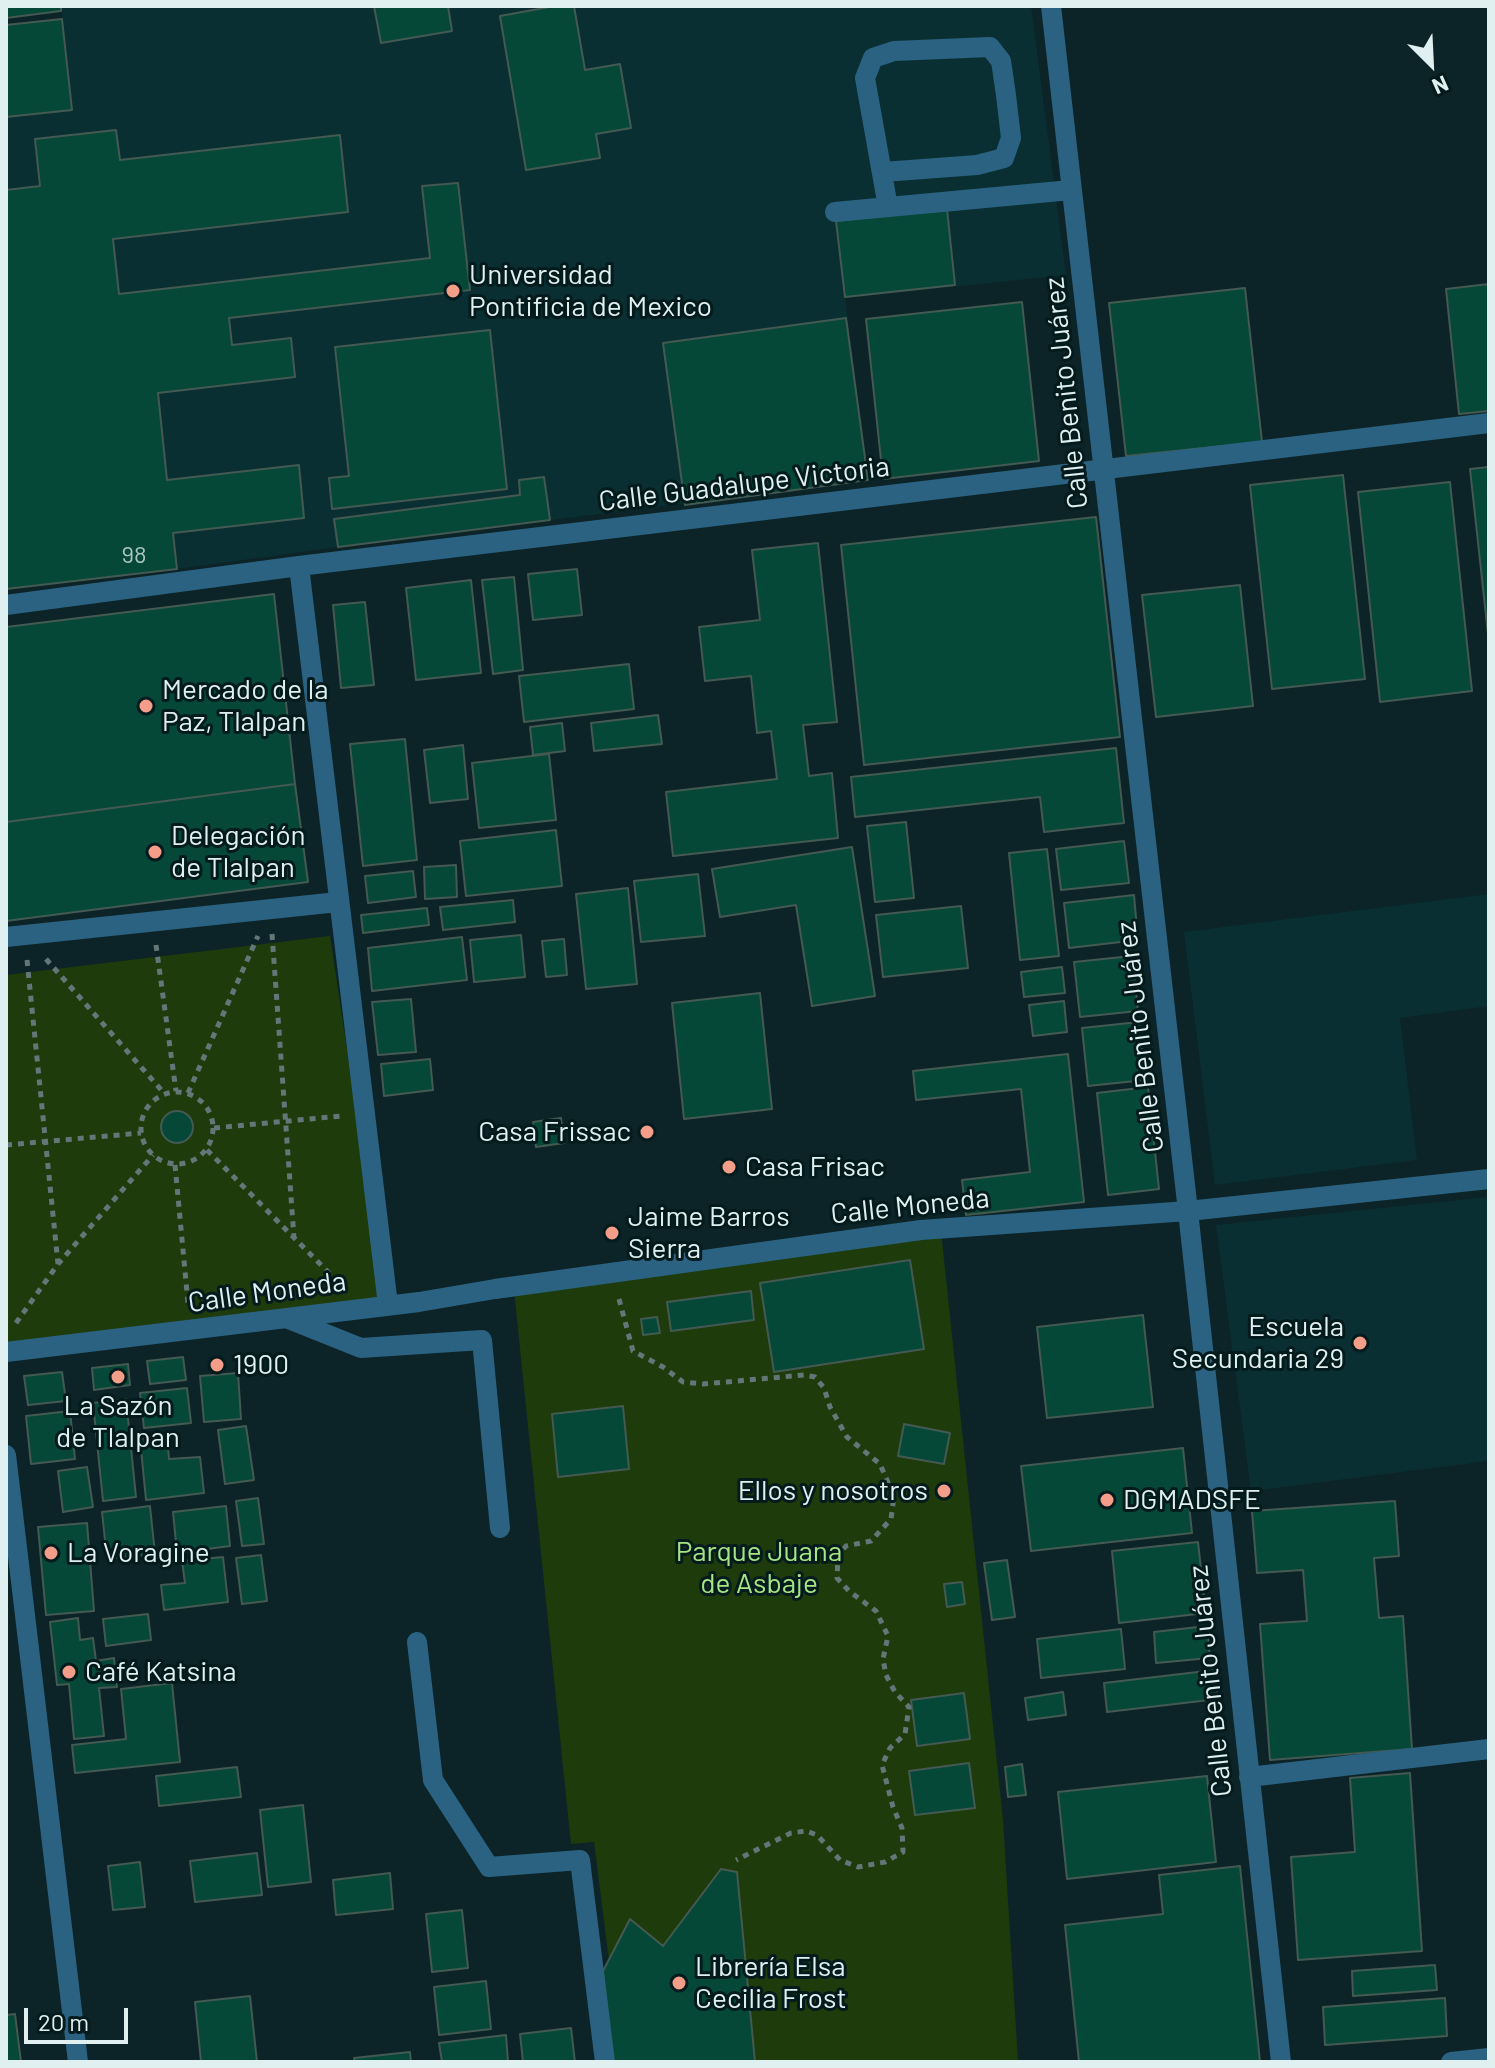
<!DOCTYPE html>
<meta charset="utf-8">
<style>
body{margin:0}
#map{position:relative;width:1495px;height:2068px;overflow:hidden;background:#0c2427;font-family:Barlow,sans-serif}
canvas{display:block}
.frame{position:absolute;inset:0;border:8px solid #e0eff0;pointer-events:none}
.north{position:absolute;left:1391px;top:24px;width:80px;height:80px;-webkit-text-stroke:6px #031b1d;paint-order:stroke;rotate:156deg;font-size:22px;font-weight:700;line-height:32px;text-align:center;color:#e0eff0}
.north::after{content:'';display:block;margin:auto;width:28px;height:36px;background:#e0eff0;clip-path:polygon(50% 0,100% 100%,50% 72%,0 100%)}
.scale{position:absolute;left:24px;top:2008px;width:104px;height:36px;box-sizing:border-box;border:4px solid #e0eff0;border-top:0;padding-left:10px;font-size:24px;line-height:28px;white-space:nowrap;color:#e0eff0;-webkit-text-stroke:6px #031b1d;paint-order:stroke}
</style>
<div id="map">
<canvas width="1495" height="2068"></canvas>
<div class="frame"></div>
<div class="north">N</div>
<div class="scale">20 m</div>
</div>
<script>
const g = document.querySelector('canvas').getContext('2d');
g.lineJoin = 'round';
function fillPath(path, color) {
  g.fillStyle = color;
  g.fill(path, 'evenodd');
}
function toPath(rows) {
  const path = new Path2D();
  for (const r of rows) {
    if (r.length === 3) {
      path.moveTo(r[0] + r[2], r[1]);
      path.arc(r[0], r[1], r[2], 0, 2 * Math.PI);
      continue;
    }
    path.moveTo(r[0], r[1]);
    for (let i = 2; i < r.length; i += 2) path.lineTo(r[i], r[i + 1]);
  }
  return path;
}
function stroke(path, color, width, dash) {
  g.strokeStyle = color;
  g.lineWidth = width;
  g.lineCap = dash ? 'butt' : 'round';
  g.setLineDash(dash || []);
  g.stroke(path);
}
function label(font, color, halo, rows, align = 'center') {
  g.font = font + ' Barlow,sans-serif';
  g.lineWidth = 6;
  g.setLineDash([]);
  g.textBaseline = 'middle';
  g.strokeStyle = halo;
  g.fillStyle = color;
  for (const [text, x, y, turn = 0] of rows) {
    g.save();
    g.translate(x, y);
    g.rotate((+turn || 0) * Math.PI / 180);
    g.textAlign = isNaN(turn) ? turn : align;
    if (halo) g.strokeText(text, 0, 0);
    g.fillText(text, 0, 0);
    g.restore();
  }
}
fillPath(toPath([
 [61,6,1031,6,1066,275,845,298,868,480,338,547,177,569,6,589,6,117,72,109],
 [1489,894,1489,1006,1400,1018,1417,1160,1215,1185,1184,932],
 [1489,1197,1489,1461,1251,1491,1216,1225]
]), '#0a2f32');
fillPath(toPath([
 [330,936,385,1303,6,1343,6,975],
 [941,1231,1003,1820,1018,2062,755,2062,737,1872,721,1870,663,1946,631,1920,609,1960,594,1842,571,1844,514,1290]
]), '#1e3b0c');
const building = toPath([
 [6,6,61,6,61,11,6,18,6,6],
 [374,6,448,6,452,31,381,43,374,6],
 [555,6,574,6,585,70,620,64,631,128,596,134,600,158,526,170,500,16,555,6],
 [62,19,72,110,6,117,6,25,62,19],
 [116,130,120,160,340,135,348,212,113,239,119,294,430,258,422,186,458,183,470,290,229,318,232,345,291,338,295,377,158,393,167,480,299,465,304,518,173,533,177,569,6,589,6,190,40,186,35,139,116,130],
 [947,209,955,285,845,297,836,221,947,209],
 [1489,284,1489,411,1459,414,1446,289,1489,284],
 [1245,288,1262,442,1126,456,1109,303,1245,288],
 [1022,302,1039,461,883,479,866,319,1022,302],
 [846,318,868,480,685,505,663,343,846,318],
 [490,330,507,489,332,509,329,478,349,476,335,347,490,330],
 [1489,467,1489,643,1470,469,1489,467],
 [1343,475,1365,679,1272,689,1250,485,1343,475],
 [544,477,550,520,338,547,334,519,520,495,519,480,544,477],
 [1450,482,1472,691,1380,702,1358,492,1450,482],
 [1096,517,1120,737,864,765,841,545,1096,517],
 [818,543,837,722,803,725,809,776,832,773,838,838,673,856,666,792,777,779,771,731,757,733,751,676,705,681,699,627,760,620,752,550,818,543],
 [577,569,582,615,533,620,528,574,577,569],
 [514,577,523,670,493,674,482,580,514,577],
 [471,580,481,673,416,680,406,588,471,580],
 [1240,585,1253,706,1156,717,1142,595,1240,585],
 [274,594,295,784,6,822,6,627,274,594],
 [365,602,374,685,341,688,333,605,365,602],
 [629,664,634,709,524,722,519,676,629,664],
 [658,715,662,744,594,751,591,723,658,715],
 [562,723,565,751,533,755,530,727,562,723],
 [405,739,417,860,363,866,350,744,405,739],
 [463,745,468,799,430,803,424,750,463,745],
 [1116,748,1124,823,1044,832,1040,797,855,817,851,777,1116,748],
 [549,754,556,820,479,828,472,763,549,754],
 [295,784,308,882,6,921,6,822,295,784],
 [906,822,914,898,875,902,867,826,906,822],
 [556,830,562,886,466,896,460,841,556,830],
 [1124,841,1129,883,1061,890,1056,849,1124,841],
 [852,847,875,996,812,1006,796,905,720,917,712,869,852,847],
 [1047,849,1059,956,1020,960,1009,853,1047,849],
 [456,865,457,897,425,899,424,867,456,865],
 [413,871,416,897,368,903,365,876,413,871],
 [698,874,705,936,641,942,634,881,698,874],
 [628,888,637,984,586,989,576,894,628,888],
 [1134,895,1138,940,1069,948,1064,903,1134,895],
 [513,900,515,922,443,930,440,907,513,900],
 [961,906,968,968,883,977,876,915,961,906],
 [427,908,429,925,363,933,361,915,427,908],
 [521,935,525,977,474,982,470,940,521,935],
 [462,937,467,980,372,991,368,948,462,937],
 [564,939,567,975,546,977,542,941,564,939],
 [1132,956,1138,1011,1080,1017,1074,962,1132,956],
 [1062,967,1065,993,1024,997,1021,972,1062,967],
 [760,993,772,1109,684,1119,672,1003,760,993],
 [411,999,416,1052,378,1055,372,1002,411,999],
 [1064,1001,1067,1032,1033,1036,1029,1005,1064,1001],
 [1139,1022,1145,1080,1088,1086,1082,1028,1139,1022],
 [1068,1054,1084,1202,966,1215,962,1180,1030,1172,1021,1089,916,1100,913,1071,1068,1054],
 [430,1059,433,1090,384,1096,381,1064,430,1059],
 [1148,1087,1159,1189,1108,1195,1097,1093,1148,1087],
 [177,1127,16],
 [561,1118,564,1143,536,1147,533,1122,561,1118],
 [910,1260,924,1349,774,1372,760,1283,910,1260],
 [751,1291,754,1320,671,1331,667,1302,751,1291],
 [1143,1315,1153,1407,1047,1418,1037,1327,1143,1315],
 [657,1317,660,1333,643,1335,641,1319,657,1317],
 [183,1357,186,1380,150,1384,147,1361,183,1357],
 [128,1364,130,1385,94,1390,92,1368,128,1364],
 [62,1372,66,1401,28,1405,24,1376,62,1372],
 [238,1373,241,1419,204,1422,200,1376,238,1373],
 [187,1388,191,1423,144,1428,140,1393,187,1388],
 [126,1399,136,1497,103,1501,93,1403,126,1399],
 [623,1406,629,1469,558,1477,552,1414,623,1406],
 [70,1411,75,1459,31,1464,26,1416,70,1411],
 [904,1424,950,1433,944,1464,898,1456,904,1424],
 [246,1426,254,1480,225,1484,218,1430,246,1426],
 [167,1436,169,1459,200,1457,204,1493,146,1500,140,1439,167,1436],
 [1183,1448,1192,1533,1031,1551,1021,1466,1183,1448],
 [87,1467,93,1507,63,1512,58,1471,87,1467],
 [258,1498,264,1544,242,1546,236,1501,258,1498],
 [1395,1501,1399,1556,1374,1558,1379,1618,1403,1616,1412,1749,1270,1760,1260,1624,1307,1621,1303,1570,1257,1573,1252,1511,1395,1501],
 [150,1506,155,1554,107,1559,102,1512,150,1506],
 [226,1506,230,1546,177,1553,173,1512,226,1506],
 [87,1523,94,1611,46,1615,38,1527,87,1523],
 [1198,1542,1206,1613,1119,1623,1112,1551,1198,1542],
 [261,1555,267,1601,242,1604,236,1558,261,1555],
 [223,1557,228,1602,164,1610,161,1585,185,1583,182,1561,223,1557],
 [1007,1560,1015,1617,992,1620,984,1563,1007,1560],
 [962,1582,965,1604,947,1607,944,1584,962,1582],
 [148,1614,151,1640,106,1646,103,1619,148,1614],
 [78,1618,80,1640,93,1638,96,1661,114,1658,117,1687,99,1688,104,1736,74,1739,69,1684,57,1685,50,1622,78,1618],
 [1207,1626,1210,1658,1156,1663,1154,1632,1207,1626],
 [1121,1629,1125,1669,1041,1678,1037,1639,1121,1629],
 [1215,1670,1218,1699,1107,1712,1104,1683,1215,1670],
 [172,1683,180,1762,75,1773,72,1745,126,1739,121,1689,172,1683],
 [1063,1692,1066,1715,1028,1720,1025,1698,1063,1692],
 [964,1693,970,1739,917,1746,911,1700,964,1693],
 [969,1763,975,1808,915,1815,909,1771,969,1763],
 [1022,1764,1026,1795,1008,1797,1005,1767,1022,1764],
 [237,1767,241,1797,159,1806,156,1776,237,1767],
 [1410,1773,1422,1951,1298,1960,1291,1857,1355,1852,1350,1778,1410,1773],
 [1207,1776,1216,1862,1067,1879,1058,1792,1207,1776],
 [303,1805,311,1882,268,1887,260,1810,303,1805],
 [257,1853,262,1895,195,1902,190,1861,257,1853],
 [140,1862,145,1907,113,1910,108,1866,140,1862],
 [1240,1866,1260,2062,1079,2062,1065,1925,1163,1914,1159,1875,1240,1866],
 [721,1869,737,1872,755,2062,613,2062,603,1971,630,1919,663,1946,721,1869],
 [390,1873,393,1909,336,1915,333,1880,390,1873],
 [462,1910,468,1968,432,1972,426,1914,462,1910],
 [1435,1965,1437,1990,1353,1996,1352,1971,1435,1965],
 [486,1981,491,2029,439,2035,434,1987,486,1981],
 [250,1996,257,2062,201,2062,195,2002,250,1996],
 [1445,1998,1447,2036,1325,2045,1323,2007,1445,1998],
 [15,2014,21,2062,6,2062,6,2015,15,2014],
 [571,2028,575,2062,523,2062,520,2034,571,2028],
 [506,2035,508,2062,442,2062,439,2043,506,2035],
 [410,2052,411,2062,355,2062,354,2058,410,2052]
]);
fillPath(building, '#064837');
stroke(building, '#435951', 2);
stroke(toPath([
 [272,934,294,1238],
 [156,945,176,1091],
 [46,959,164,1093],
 [27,960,58,1264],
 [177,1128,36],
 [188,1093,258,936],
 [214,1128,341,1116],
 [6,1145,141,1133],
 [207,1150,340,1284],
 [175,1165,188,1303],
 [619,1299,633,1351,663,1367,683,1382,703,1384,804,1375,815,1377,824,1388,830,1407,847,1437,880,1464,894,1496,891,1519,871,1541,846,1546,838,1556,837,1578,849,1591,876,1611,888,1636,883,1659,886,1675,895,1692,909,1707,905,1734,890,1748,882,1765,893,1807,902,1828,903,1852,885,1862,858,1867,840,1860,817,1835,806,1831,791,1833,736,1860],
 [16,1323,58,1264,153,1155]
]), '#637779', 5, [6, 6]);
stroke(toPath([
 [1051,6,1188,1211,1281,2062],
 [883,172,977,165,1004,158,1011,138,1006,95,1001,61,990,47,894,51,873,58,865,78,888,207],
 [835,212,1071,190],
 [299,566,388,1305],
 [6,605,299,566,1489,423],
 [6,937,338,902],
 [286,1318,361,1348,482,1340,500,1528],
 [6,1352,419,1302,495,1289,921,1230,1188,1211,1489,1179],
 [6,1455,78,2062],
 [417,1642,433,1780,489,1867,580,1860,605,2062],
 [1249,1777,1489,1749],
 [1451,2062,1489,2058]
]), '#2b6282', 20);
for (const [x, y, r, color] of [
 [453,291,8,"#f49e89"],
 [146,706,8,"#f49e89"],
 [155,852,8,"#f49e89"],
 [647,1132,8,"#f49e89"],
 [729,1167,8,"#f49e89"],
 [612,1233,8,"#f49e89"],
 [1360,1343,8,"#f49e89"],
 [217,1365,8,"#f49e89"],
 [118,1377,8,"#f49e89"],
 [944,1491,8,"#f49e89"],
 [1107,1500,8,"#f49e89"],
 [51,1553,8,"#f49e89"],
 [69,1672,8,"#f49e89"],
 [679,1983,8,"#f49e89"]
]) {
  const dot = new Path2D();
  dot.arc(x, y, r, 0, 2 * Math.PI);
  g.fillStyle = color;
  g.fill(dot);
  stroke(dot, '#031b1d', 3);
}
label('24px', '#aac5c2', null, [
 ["98",134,555]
]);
label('28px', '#e0eff0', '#031b1d', [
 ["Universidad",469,275],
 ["Pontificia de Mexico",469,307],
 ["Mercado de la",162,690],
 ["Paz, Tlalpan",162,722],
 ["Delegación",171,836],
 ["de Tlalpan",171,868],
 ["Casa Frissac",631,1132,"right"],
 ["Casa Frisac",745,1167],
 ["Jaime Barros",628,1217],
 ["Sierra",628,1249],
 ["Escuela",1344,1327,"right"],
 ["Secundaria 29",1344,1359,"right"],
 ["1900",233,1365],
 ["La Sazón",118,1406,"center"],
 ["de Tlalpan",118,1438,"center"],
 ["Ellos y nosotros",928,1491,"right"],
 ["DGMADSFE",1123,1500],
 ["La Voragine",67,1553],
 ["Café Katsina",85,1672],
 ["Librería Elsa",695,1967],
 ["Cecilia Frost",695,1999]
], 'left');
label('28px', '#e0eff0', '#031b1d', [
 ["Calle Benito Juárez",1066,393,-96],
 ["Calle Guadalupe Victoria",744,484,-7],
 ["Calle Benito Juárez",1140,1037,-97],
 ["Calle Moneda",910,1206,-6],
 ["Calle Moneda",267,1292,-8],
 ["Calle Benito Juárez",1210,1681,-96]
]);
label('28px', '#a5e584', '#031b1d', [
 ["Parque Juana",759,1552],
 ["de Asbaje",759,1584]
]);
</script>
